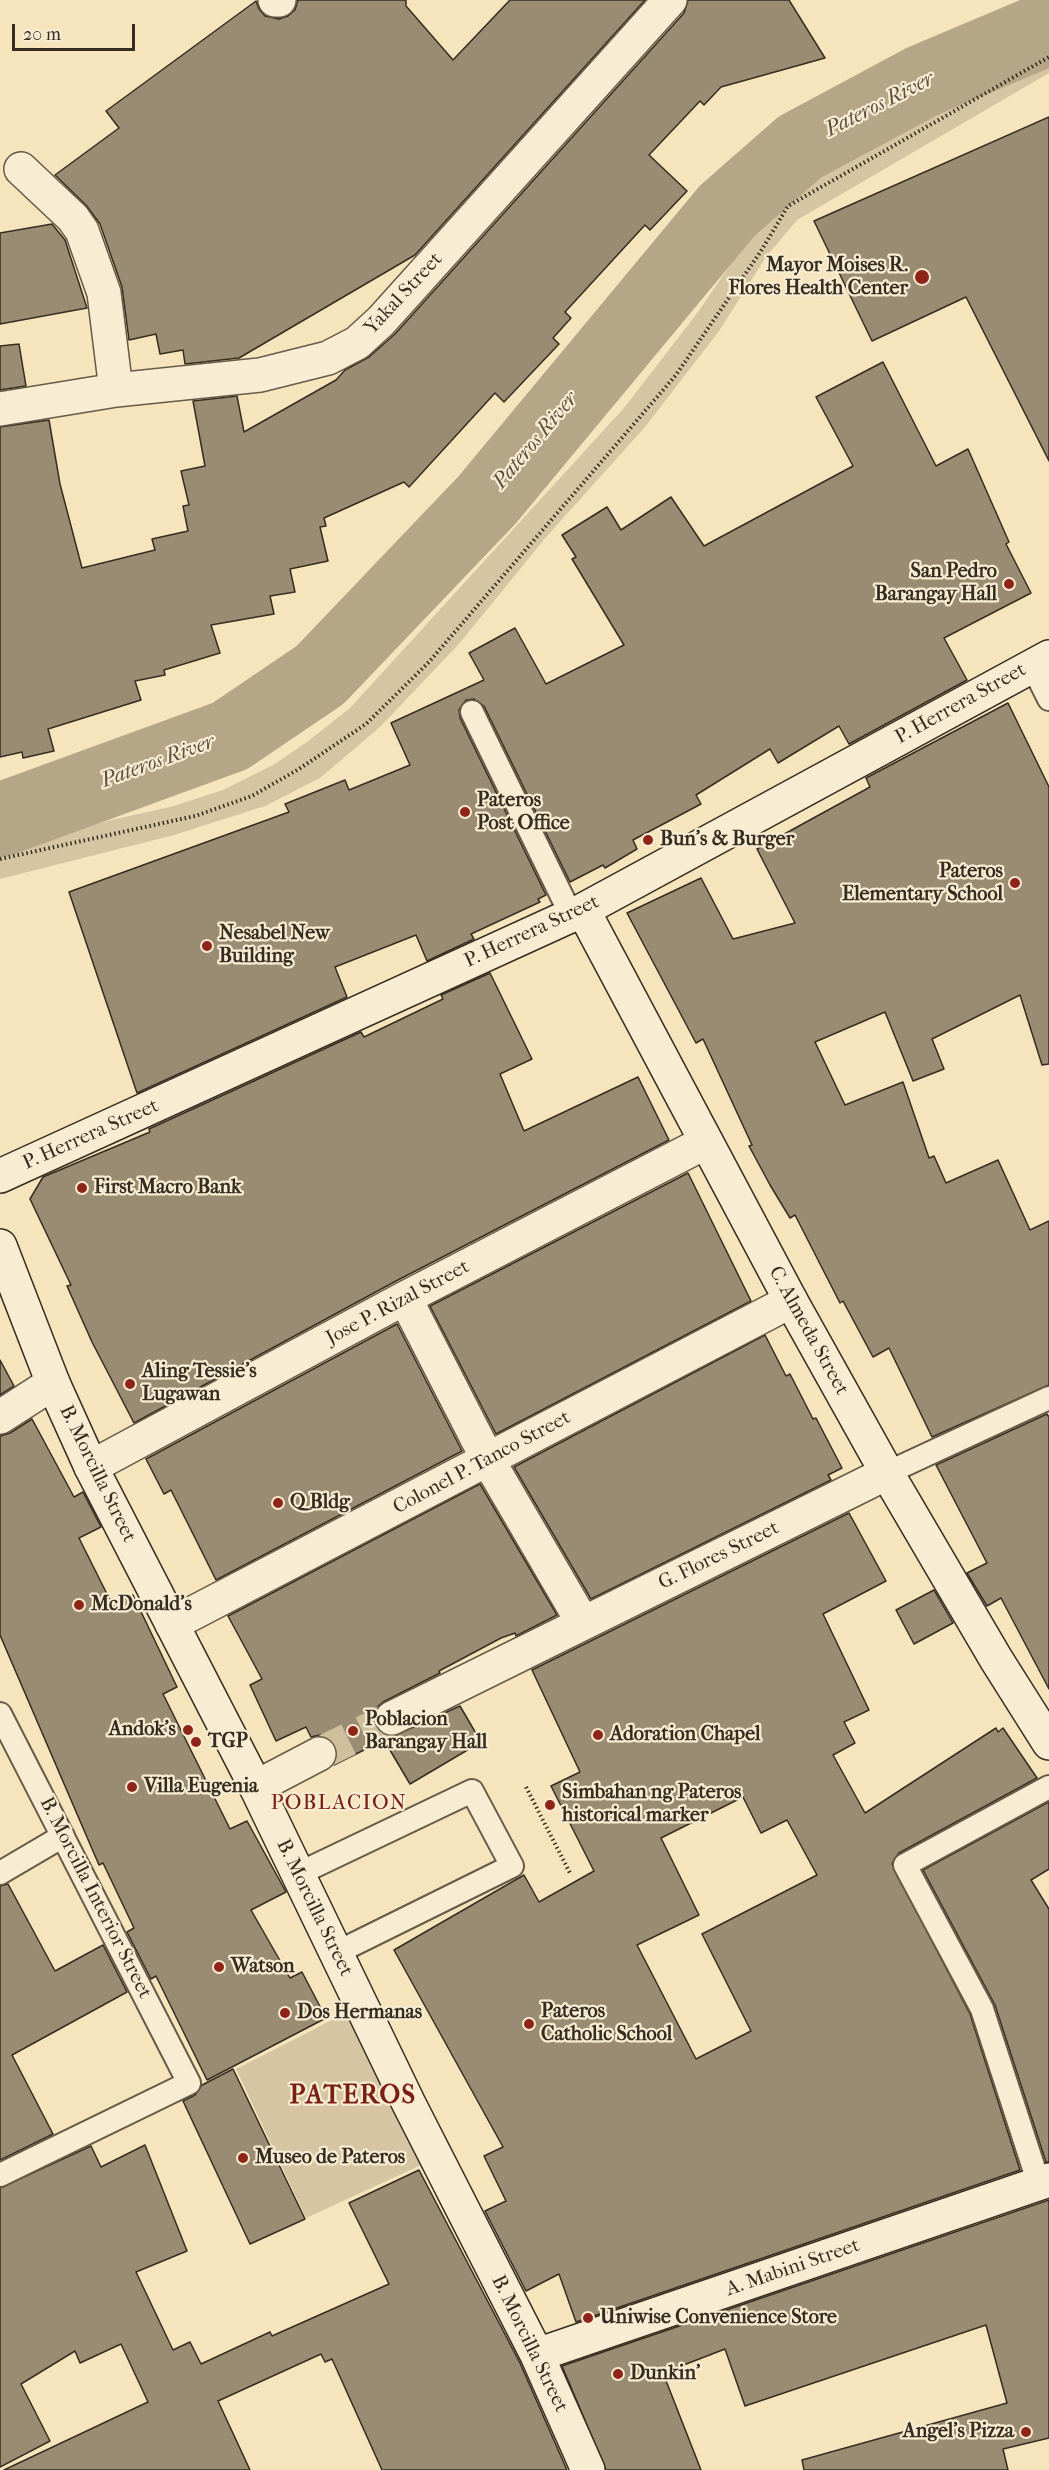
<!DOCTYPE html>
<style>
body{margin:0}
#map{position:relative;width:1049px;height:2470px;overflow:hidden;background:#f5e4bc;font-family:"IM FELL French Canon",serif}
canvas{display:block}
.scale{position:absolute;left:12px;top:24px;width:123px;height:27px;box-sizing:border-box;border:3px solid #362d21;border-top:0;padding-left:8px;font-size:18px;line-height:21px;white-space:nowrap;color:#362d21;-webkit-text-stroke:4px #f8edd3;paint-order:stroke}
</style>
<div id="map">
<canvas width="1049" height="2470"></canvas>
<div class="scale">20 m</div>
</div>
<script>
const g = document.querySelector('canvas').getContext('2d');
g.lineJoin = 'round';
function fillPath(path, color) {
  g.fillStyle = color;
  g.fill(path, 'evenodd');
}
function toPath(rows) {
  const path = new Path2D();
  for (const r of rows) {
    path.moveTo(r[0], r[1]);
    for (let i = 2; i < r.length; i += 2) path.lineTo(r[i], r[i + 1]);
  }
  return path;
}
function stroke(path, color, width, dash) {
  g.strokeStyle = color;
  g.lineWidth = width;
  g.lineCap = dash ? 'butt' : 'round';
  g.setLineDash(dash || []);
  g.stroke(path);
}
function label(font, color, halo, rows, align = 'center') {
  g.font = font + ' "IM FELL French Canon",serif';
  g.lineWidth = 4.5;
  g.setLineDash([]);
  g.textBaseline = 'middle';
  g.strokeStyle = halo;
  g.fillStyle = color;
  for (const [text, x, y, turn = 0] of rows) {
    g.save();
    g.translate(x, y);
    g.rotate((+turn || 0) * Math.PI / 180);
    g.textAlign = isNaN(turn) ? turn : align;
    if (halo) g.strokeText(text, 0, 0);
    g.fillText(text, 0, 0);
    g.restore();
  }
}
fillPath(toPath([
 [1049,44,1049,73,797,220,766,257,719,331,645,427,547,536,458,645,380,727,320,778,265,806,174,835,0,879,0,845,174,806,223,790,273,765,307,742,350,708,624,408,698,312,788,180,929,111],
 [346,2013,421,2165,306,2218,236,2069]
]), '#d5c5a2');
stroke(toPath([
 [0,820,230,736,320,675,487,500,727,211,800,147,923,81,1049,28]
]), '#b4a687', 74);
const building = toPath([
 [298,0,406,0,406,6,453,60,510,0,645,0,415,255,239,358,185,364,183,350,160,354,156,334,129,340,122,287,100,224,86,205,55,175,119,128,106,111,256,1,259,9,265,16,279,19,288,16,295,10,298,0],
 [688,0,789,0,825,58,721,87,704,105,700,101,649,155,687,191,650,230,645,225,565,312,571,318,553,338,559,344,504,402,495,393,409,487,404,482,324,518,326,526,320,527,328,561,290,569,295,592,270,596,274,614,211,625,220,653,164,670,165,675,135,681,141,700,48,729,54,751,23,758,22,752,0,757,0,427,49,420,60,484,82,568,155,550,152,539,188,531,183,506,189,505,181,471,205,466,193,401,237,396,244,432,336,380,345,370,369,357,395,334,684,13,688,0],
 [1049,117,1049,461,966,297,872,341,814,221,1049,117],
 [52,224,65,240,87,308,0,324,0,233,52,224],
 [19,344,26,386,0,390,0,346,19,344],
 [883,362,936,466,968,449,1009,542,1006,544,1031,593,944,638,967,680,849,744,839,726,778,763,770,749,696,795,701,804,633,840,637,849,605,868,603,865,570,882,484,706,474,699,466,700,459,710,460,718,546,895,538,899,540,902,471,934,474,939,427,961,416,935,335,967,347,997,137,1093,69,892,289,812,285,804,345,780,349,790,410,765,391,723,484,680,469,653,515,628,546,684,624,645,572,559,576,557,562,535,607,507,621,530,671,497,704,546,853,466,816,397,883,362],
 [1008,703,1049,787,1049,1064,1042,1065,1020,995,932,1039,944,1069,913,1081,885,1012,815,1042,845,1105,903,1082,929,1158,934,1156,946,1183,998,1160,1030,1230,1049,1221,1049,1385,932,1437,889,1348,873,1357,843,1301,840,1303,795,1215,790,1218,770,1185,749,1146,752,1145,703,1039,696,1043,627,913,701,878,733,939,795,923,757,849,870,787,866,778,1008,703],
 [490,973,532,1059,500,1074,524,1131,638,1077,669,1140,396,1281,134,1423,92,1342,67,1286,71,1285,30,1199,43,1177,150,1132,149,1129,361,1032,364,1037,443,999,441,995,490,973],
 [688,1173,751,1301,496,1434,430,1306,688,1173],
 [397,1324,462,1451,216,1580,171,1490,164,1494,146,1459,397,1324],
 [765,1335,786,1376,790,1374,813,1419,816,1418,842,1468,828,1475,831,1480,591,1599,514,1467,765,1335],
 [0,1360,14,1386,0,1395,0,1360],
 [1047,1414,1049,1417,1049,1689,1001,1598,987,1606,967,1573,987,1563,936,1465,1047,1414],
 [32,1419,74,1497,83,1492,101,1527,79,1538,113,1606,133,1595,177,1687,163,1694,230,1829,247,1821,286,1892,251,1910,290,1978,302,1972,326,2018,207,2080,156,1976,151,1979,127,1932,134,1928,103,1863,99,1865,0,1635,0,1436,10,1433,32,1419],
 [480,1484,557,1615,516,1636,515,1633,501,1638,439,1671,440,1673,383,1702,376,1708,373,1717,375,1726,381,1733,391,1737,460,1706,481,1742,410,1784,384,1740,334,1765,338,1755,335,1745,329,1739,320,1735,311,1737,306,1727,276,1741,250,1685,262,1679,228,1616,480,1484],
 [849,1513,886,1581,823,1614,869,1710,844,1722,855,1743,833,1755,865,1813,996,1728,998,1732,1003,1728,1037,1778,899,1853,892,1864,970,2014,1020,2170,576,2322,559,2274,526,2291,485,2211,506,2201,484,2156,503,2147,394,1950,524,1875,539,1902,594,1871,551,1786,580,1772,532,1670,849,1513],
 [743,1797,761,1833,787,1820,817,1875,702,1934,751,2031,696,2059,637,1945,699,1915,661,1838,743,1797],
 [934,1590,953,1623,914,1644,896,1610,934,1590],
 [1049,1802,1049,1869,1031,1880,1049,1909,1049,2162,1046,2162,995,2005,923,1870,1049,1802],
 [8,1884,55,1971,103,1945,127,1992,12,2055,53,2134,0,2160,0,1886,8,1884],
 [233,2069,305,2219,250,2244,183,2101,195,2095,202,2085,233,2069],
 [145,2145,187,2251,136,2272,173,2350,190,2342,201,2364,270,2332,272,2336,389,2284,349,2203,419,2170,520,2363,567,2470,382,2470,332,2359,325,2362,321,2354,218,2401,250,2470,4,2470,148,2402,121,2344,80,2363,75,2351,21,2384,50,2441,0,2467,0,2188,91,2146,101,2167,145,2145],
 [1049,2200,1049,2438,1003,2449,1008,2470,804,2470,802,2460,1007,2403,986,2325,745,2406,725,2349,663,2373,701,2470,606,2470,562,2366,1049,2200]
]);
fillPath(building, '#998c72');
stroke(building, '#362d21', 1.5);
stroke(toPath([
 [319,1754,392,1718]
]), '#cfbf9d', 33, [33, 16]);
const lane = toPath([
 [1032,665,1049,699],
 [472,712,571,915],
 [887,1473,1049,1398],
 [0,1714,189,2083,0,2175],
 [0,1873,63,1836],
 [298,1874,472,1791,512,1866,336,1953],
 [1039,2184,982,2009,905,1865,1049,1787]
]);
const street = toPath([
 [275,0,279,0],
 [21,169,73,218,82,231,104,293,116,390],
 [0,409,116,390,260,375,328,358,357,343,381,321,670,0],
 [405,1298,488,1460,583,1623],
 [0,1417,53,1383],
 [91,1467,405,1298,706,1142],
 [172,1624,791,1301],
 [392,1718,887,1473],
 [256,1787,319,1754]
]);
const secondary = toPath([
 [583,910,791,1301,887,1473,996,1659,1049,1743],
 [0,1176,583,910,1049,657],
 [0,1246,53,1383,91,1467,256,1787,409,2104,537,2355,588,2470],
 [537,2355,1049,2180]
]);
stroke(lane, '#665b48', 26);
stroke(street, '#665b48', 36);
stroke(secondary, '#362d21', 36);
stroke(toPath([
 [0,859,195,816,252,796,299,769,366,724,429,662,676,375,761,251,788,206,1049,57],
 [526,1787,571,1875]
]), '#362d21', 4, [1.5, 3]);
stroke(lane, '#f8edd3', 22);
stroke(street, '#f8edd3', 33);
stroke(secondary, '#f8edd3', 33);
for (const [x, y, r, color] of [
 [922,277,8,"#8f2418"],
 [1009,584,6,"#8f2418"],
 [465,812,6,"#8f2418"],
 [648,840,6,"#8f2418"],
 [1015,883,6,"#8f2418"],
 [207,946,6,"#8f2418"],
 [82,1188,6,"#8f2418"],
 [130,1384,6,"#8f2418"],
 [278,1503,6,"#8f2418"],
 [79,1605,6,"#8f2418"],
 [188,1730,6,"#8f2418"],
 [353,1731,6,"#8f2418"],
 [598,1735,6,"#8f2418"],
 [196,1742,6,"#8f2418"],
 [132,1787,6,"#8f2418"],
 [550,1805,6,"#8f2418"],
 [219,1967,6,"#8f2418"],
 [285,2013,6,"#8f2418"],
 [529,2024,6,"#8f2418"],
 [243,2158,6,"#8f2418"],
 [588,2318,6,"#8f2418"],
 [618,2374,6,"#8f2418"],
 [1026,2432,6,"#8f2418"]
]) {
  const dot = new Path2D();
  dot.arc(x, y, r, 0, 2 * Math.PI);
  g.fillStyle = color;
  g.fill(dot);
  stroke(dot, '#f8edd3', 2);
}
label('bold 20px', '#362d21', '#f8edd3', [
 ["Mayor Moises R.",908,266,"right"],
 ["Flores Health Center",908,289,"right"],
 ["San Pedro",997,572,"right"],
 ["Barangay Hall",997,595,"right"],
 ["Pateros",477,801],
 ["Post Office",477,824],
 ["Bun's & Burger",660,840],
 ["Pateros",1003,872,"right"],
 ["Elementary School",1003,895,"right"],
 ["Nesabel New",219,934],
 ["Building",219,957],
 ["First Macro Bank",94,1188],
 ["Aling Tessie's",142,1372],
 ["Lugawan",142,1395],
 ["Q Bldg",290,1503],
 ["McDonald's",91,1605],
 ["Poblacion",365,1720],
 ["Barangay Hall",365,1743],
 ["Andok's",176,1730,"right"],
 ["Adoration Chapel",610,1735],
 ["TGP",208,1742],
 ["Villa Eugenia",144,1787],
 ["Simbahan ng Pateros",562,1793],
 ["historical marker",562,1816],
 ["Watson",231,1967],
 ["Pateros",541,2012],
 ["Catholic School",541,2035],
 ["Dos Hermanas",297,2013],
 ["Museo de Pateros",255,2158],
 ["Uniwise Convenience Store",600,2318],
 ["Dunkin'",630,2374],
 ["Angel's Pizza",1014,2432,"right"]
], 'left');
label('20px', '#362d21', '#f8edd3', [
 ["Yakal Street",404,294,-47],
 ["P. Herrera Street",961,704,-29],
 ["P. Herrera Street",532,932,-25],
 ["P. Herrera Street",91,1135,-24],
 ["Jose P. Rizal Street",398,1303,-28],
 ["C. Almeda Street",808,1331,61],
 ["Colonel P. Tanco Street",482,1463,-28],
 ["B. Morcilla Street",97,1474,64],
 ["G. Flores Street",719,1556,-26],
 ["B. Morcilla Interior Street",95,1898,63],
 ["B. Morcilla Street",314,1908,64],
 ["A. Mabini Street",793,2268,-19],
 ["B. Morcilla Street",529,2344,64]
]);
label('italic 21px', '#5c5140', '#f8edd3', [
 ["Pateros River",880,105,-27],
 ["Pateros River",536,441,-50],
 ["Pateros River",158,762,-20]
]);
g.letterSpacing = '1.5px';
label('21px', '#7a1f14', '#f8edd3', [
 ["POBLACION",339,1804]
]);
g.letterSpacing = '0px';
g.letterSpacing = '1.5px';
label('bold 26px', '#7a1f14', '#f8edd3', [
 ["PATEROS",353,2097]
]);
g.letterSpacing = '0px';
</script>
